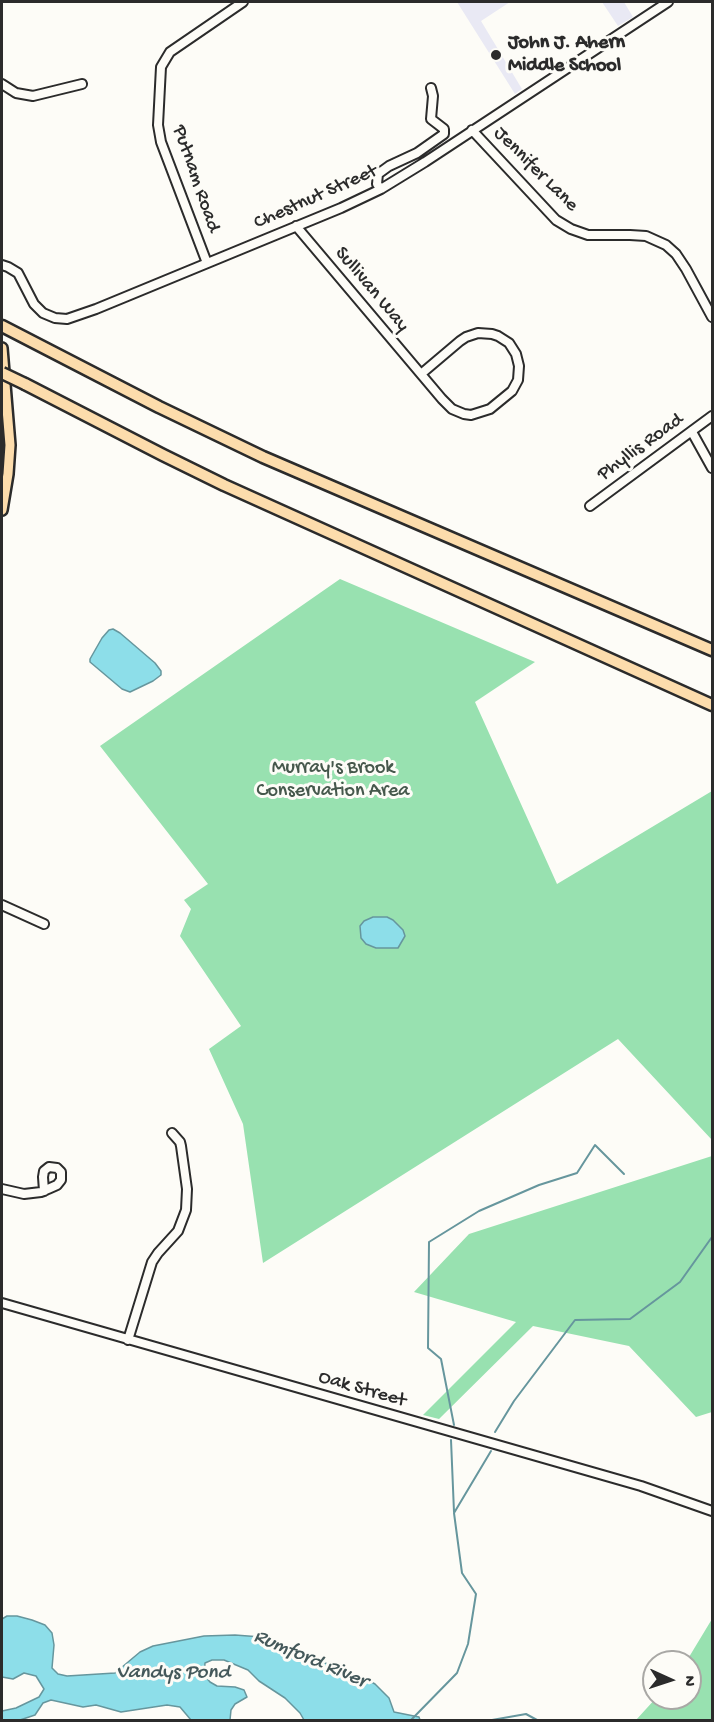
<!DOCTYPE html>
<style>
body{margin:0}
#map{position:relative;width:714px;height:1722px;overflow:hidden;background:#fdfcf7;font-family:"Gochi Hand",sans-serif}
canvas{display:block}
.frame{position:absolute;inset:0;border:3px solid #2b2b2b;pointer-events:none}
.north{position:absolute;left:642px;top:1650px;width:60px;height:60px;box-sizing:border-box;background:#fdfcf7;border:2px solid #a9a8a5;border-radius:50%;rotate:93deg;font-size:16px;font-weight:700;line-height:24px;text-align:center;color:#2b2b2b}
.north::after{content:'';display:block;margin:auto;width:21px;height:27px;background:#2b2b2b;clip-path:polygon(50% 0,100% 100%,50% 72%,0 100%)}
</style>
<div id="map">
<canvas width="714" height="1722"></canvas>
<div class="frame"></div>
<div class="north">N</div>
</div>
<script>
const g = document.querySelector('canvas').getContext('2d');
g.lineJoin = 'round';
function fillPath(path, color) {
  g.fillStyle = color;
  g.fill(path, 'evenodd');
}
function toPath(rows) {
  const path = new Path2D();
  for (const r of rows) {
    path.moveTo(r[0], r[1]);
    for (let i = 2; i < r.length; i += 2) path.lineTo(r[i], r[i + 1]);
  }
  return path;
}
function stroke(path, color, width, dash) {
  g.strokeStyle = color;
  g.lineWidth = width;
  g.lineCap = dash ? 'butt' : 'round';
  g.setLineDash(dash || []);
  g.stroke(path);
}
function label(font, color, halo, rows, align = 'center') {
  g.font = font + ' "Gochi Hand",sans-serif';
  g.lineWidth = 6;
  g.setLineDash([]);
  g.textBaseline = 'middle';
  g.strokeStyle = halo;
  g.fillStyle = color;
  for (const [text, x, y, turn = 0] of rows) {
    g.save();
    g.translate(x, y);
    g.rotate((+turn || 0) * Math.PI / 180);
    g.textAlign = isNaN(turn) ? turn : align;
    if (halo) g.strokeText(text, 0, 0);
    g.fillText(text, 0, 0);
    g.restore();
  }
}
fillPath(toPath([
 [457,2,510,2,481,21,522,89,515,94],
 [602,2,624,2,633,17,618,26]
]), '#e9e9f4');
fillPath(toPath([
 [340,579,535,662,475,702,557,884,712,791,712,1140,618,1039,263,1263,243,1124,209,1049,241,1026,180,936,191,909,184,900,208,884,100,746],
 [712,1156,712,1412,696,1417,629,1346,533,1326,439,1419,423,1415,516,1322,414,1292,469,1234],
 [712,1619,712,1720,636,1720,656,1698,690,1698,690,1662,686,1662]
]), '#98e1b0');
const water = toPath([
 [113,629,120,633,155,663,161,671,161,675,153,681,130,692,122,689,90,662,90,659,102,638,109,630,113,629],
 [373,917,387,917,393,920,403,930,405,936,398,948,376,948,366,944,361,938,360,926,364,921,373,917],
 [7,1616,17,1616,32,1620,45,1625,52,1633,54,1645,52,1668,58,1674,67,1676,115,1673,140,1652,153,1646,204,1636,235,1635,261,1637,285,1645,325,1663,355,1673,375,1684,389,1698,394,1712,419,1717,420,1720,304,1720,300,1713,285,1698,259,1681,248,1670,224,1660,212,1660,205,1663,204,1675,210,1682,217,1686,235,1687,244,1690,247,1697,235,1704,231,1710,230,1720,191,1720,180,1707,167,1705,121,1712,96,1705,83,1707,51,1700,43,1703,35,1715,20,1720,2,1720,2,1711,16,1708,39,1697,44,1689,36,1676,24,1673,13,1679,2,1677,2,1619,7,1616]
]);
fillPath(water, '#8ddee9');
stroke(water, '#66969d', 1.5);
stroke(toPath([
 [454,1425,441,1359,428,1348,429,1242,479,1211,539,1185,577,1173,595,1145,624,1174],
 [495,1432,514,1401,575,1320,630,1319,680,1282,712,1237],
 [451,1440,454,1512],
 [411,1720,457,1673,468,1644,476,1594,462,1573,454,1513,491,1451],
 [492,1720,526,1714,537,1720]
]), '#66969d', 2);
const minor = toPath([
 [2,84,16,93,33,96,82,84],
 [472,130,556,220,571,229,588,235,630,235,646,236,666,245,676,254,686,269,712,317],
 [381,189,377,184,378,174,389,166,417,153,444,134,444,129,431,119,433,96,431,88],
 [296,226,442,399,452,409,464,414,471,415,490,409,512,391,518,380,519,366,516,354,509,343,498,336,492,334,478,333,466,337,460,341,421,374],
 [207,263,161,142,158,125,161,67,170,52,243,2],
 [2,265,8,267,18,273,34,304,43,313,55,318,67,319,96,309,341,208,381,189,425,162,668,2],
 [692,432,712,468],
 [590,506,712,416],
 [2,905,44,924],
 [2,1189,24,1194,41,1192,44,1191,48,1189,57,1185,61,1180,61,1172,57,1168,49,1167,44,1171,43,1177,44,1191],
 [2,1303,641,1486,712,1511],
 [128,1340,152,1262,158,1253,178,1231,186,1210,187,1189,181,1146,180,1142,172,1133]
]);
const major = toPath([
 [2,348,10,445,8,474,2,510]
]);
const highway = toPath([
 [2,326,159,407,263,457,712,650],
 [25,384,163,455,224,485,712,705]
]);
stroke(minor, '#2b2b2b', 12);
stroke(major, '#2b2b2b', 14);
stroke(highway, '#2b2b2b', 15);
stroke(minor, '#fdfcf7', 8);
stroke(major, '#fcdcac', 9);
stroke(highway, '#fcdcac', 10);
const highwayBridge = toPath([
 [2,373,25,384]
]);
stroke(highwayBridge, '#2b2b2b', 15, []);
stroke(highwayBridge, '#fcdcac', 10);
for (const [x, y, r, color] of [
 [496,55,6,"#2b2b2b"]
]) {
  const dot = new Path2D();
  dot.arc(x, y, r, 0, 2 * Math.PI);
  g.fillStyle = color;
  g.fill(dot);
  stroke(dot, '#fdfcf7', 2);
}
label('bold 20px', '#2b2b2b', '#fdfcf7', [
 ["John J. Ahern",508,44],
 ["Middle School",508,67]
], 'left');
label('20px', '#2b2b2b', '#fdfcf7', [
 ["Jennifer Lane",535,170,45],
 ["Putnam Road",195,179,71],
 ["Chestnut Street",316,198,-24],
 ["Sullivan Way",371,290,50],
 ["Phyllis Road",641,448,-36],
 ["Oak Street",362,1390,16]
]);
label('20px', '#46584c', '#fdfcf7', [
 ["Murray's Brook",333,769],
 ["Conservation Area",333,792]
]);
label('italic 21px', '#44585a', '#fdfcf7', [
 ["Rumford River",310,1660,23],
 ["Vandys Pond",173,1674]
]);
</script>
